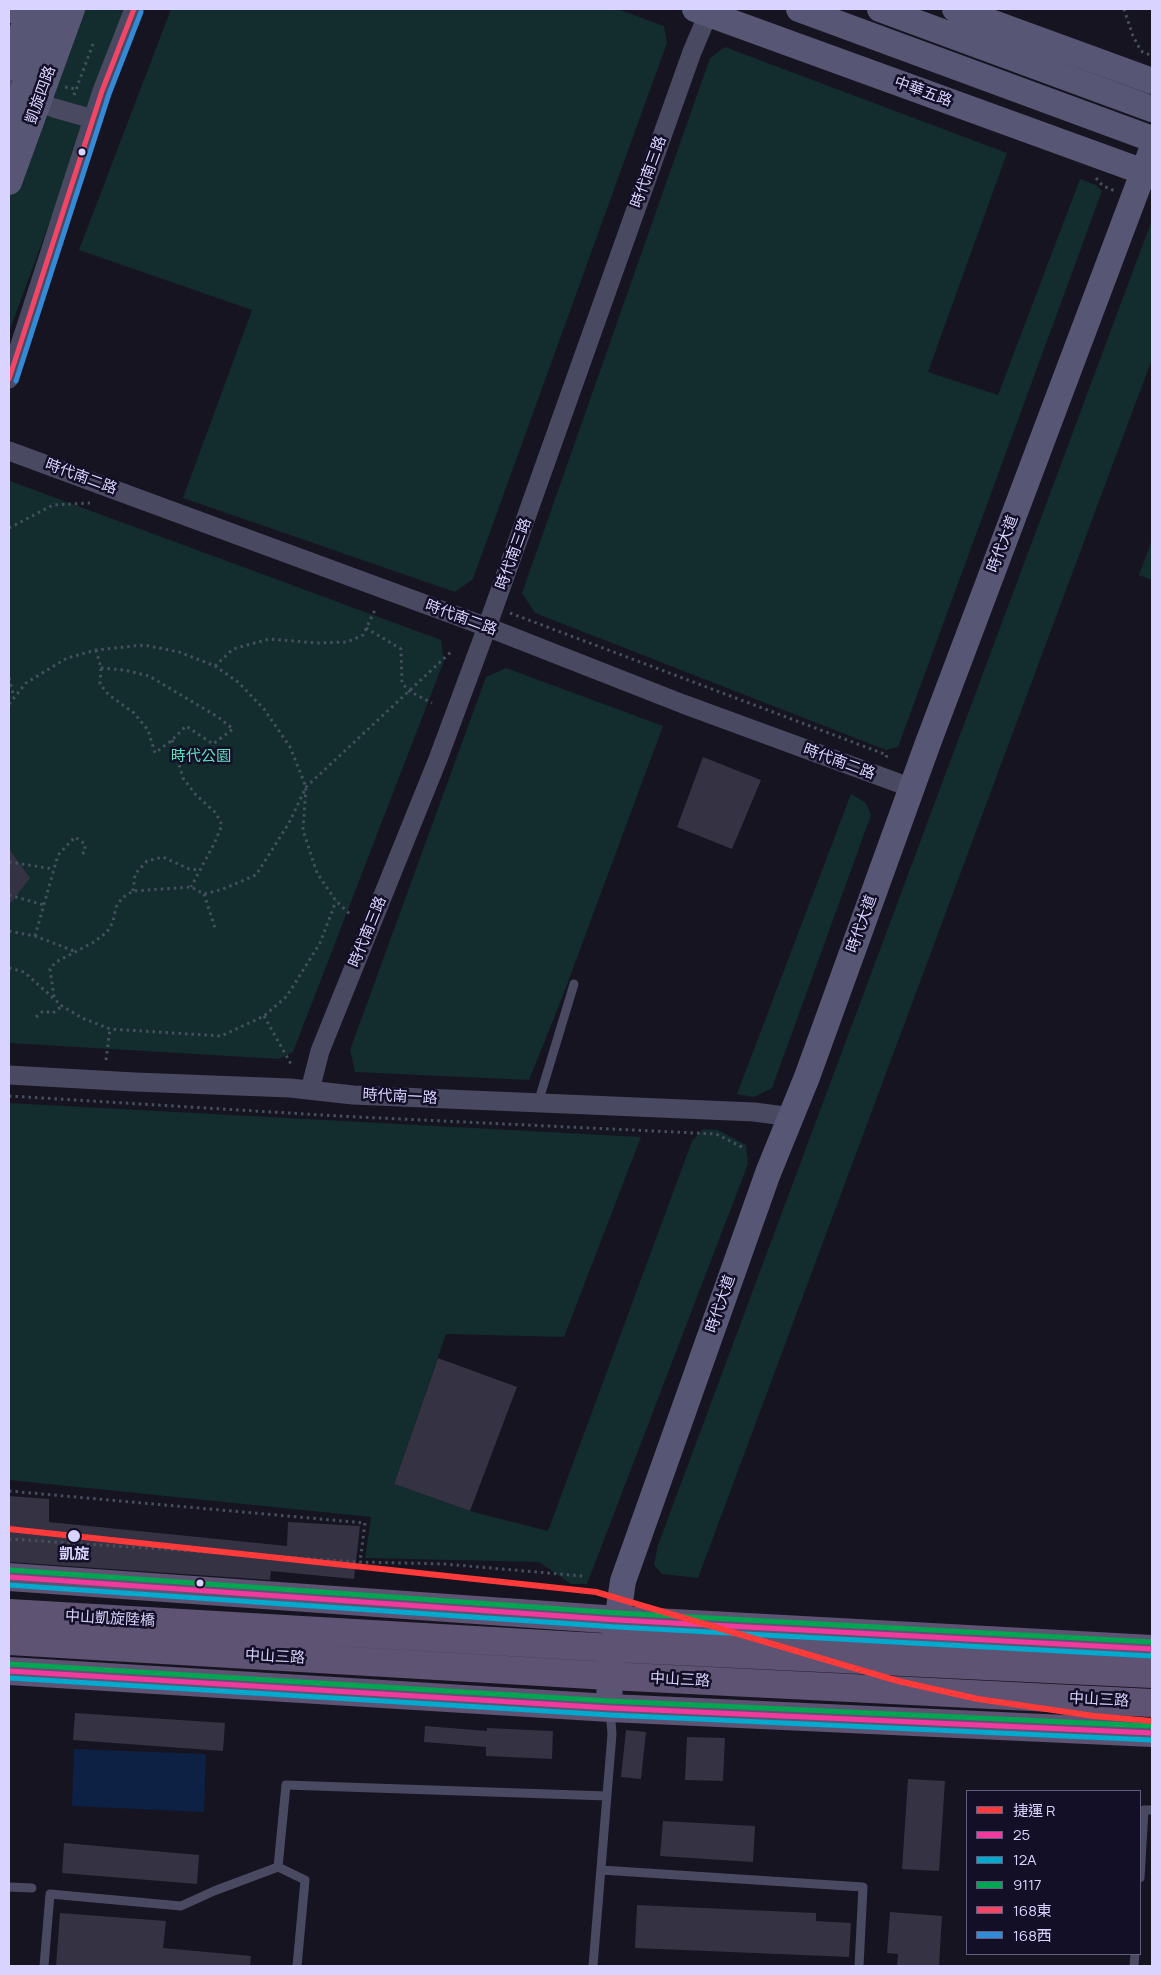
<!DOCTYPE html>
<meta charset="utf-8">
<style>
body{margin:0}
#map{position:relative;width:1161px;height:1975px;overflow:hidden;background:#161421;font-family:Manrope,"Noto Sans TC",sans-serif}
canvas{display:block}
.frame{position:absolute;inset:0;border:10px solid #d9d4ff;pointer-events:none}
.legend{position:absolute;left:966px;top:1790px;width:175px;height:165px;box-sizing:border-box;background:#130f26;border:1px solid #625e7d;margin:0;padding:6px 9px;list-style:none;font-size:15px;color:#d9d4ff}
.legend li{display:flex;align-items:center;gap:10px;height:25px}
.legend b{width:25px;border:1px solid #625e7d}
</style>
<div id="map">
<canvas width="1161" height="1975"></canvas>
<div class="frame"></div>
<ul class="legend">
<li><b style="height:6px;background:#ff3a3a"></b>捷運 R</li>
<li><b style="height:6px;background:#f13a9d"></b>25</li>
<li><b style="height:6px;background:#00a9ce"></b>12A</li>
<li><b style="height:6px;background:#00a651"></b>9117</li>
<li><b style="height:6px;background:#f34667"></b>168東</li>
<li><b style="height:6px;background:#338bd7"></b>168西</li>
</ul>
</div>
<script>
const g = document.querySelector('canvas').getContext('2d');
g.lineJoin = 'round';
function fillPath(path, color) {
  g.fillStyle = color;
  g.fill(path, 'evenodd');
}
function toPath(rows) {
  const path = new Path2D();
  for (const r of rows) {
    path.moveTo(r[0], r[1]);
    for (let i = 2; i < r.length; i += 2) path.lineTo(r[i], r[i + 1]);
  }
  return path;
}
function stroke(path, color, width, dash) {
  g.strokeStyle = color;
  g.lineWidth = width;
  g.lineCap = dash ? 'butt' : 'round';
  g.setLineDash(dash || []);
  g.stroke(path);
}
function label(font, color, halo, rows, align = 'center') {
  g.font = font + ' Manrope,"Noto Sans TC",sans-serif';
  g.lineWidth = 5;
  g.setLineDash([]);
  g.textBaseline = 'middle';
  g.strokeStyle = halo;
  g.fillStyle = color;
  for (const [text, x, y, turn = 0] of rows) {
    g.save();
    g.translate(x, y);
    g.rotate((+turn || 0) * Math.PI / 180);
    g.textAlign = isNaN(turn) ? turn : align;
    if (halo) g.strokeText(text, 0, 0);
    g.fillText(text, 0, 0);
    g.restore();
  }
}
fillPath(toPath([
 [77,9,128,9,9,332,9,193],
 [171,9,617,9,664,26,667,43,473,579,455,592,183,498,252,310,79,250],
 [725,47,1007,153,928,372,998,395,1080,179,1096,185,1102,191,898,747,886,750,535,613,522,593,710,58],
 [1152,220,1152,359,698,1578,662,1574,654,1565,658,1545],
 [10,481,441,640,444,661,293,1052,279,1059,9,1043,9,482],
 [1152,540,1152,580,1139,575],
 [506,668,663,726,562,998,529,1080,355,1072,350,1050,486,677],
 [851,794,866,803,871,815,772,1088,754,1097,737,1094],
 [9,1103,641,1137,564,1337,446,1334,394,1484,470,1511,548,1531,692,1141,703,1129,718,1130,746,1145,748,1164,587,1584,571,1584,539,1562,365,1558,371,1517,9,1480]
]), '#132c2d');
fillPath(toPath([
 [74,1749,206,1754,204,1812,72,1806]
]), '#0d2144');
fillPath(toPath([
 [703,757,761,780,732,849,677,827],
 [9,849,30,878,9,905],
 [438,1358,517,1387,470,1511,394,1484],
 [9,1496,49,1499,49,1522,287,1546,288,1522,360,1526,354,1579,271,1571,270,1580,9,1562],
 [75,1713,225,1723,223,1751,73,1740],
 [425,1726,487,1731,487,1728,553,1731,552,1759,486,1756,486,1747,424,1742],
 [626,1730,646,1732,641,1779,621,1777],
 [687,1737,725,1738,723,1781,685,1780],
 [908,1779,945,1781,939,1871,902,1869],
 [663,1821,755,1826,753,1862,660,1856],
 [64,1843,199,1855,197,1884,62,1873],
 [637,1905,816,1913,816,1921,851,1923,849,1957,635,1948],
 [890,1912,942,1916,939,1966,897,1966,898,1954,887,1953],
 [60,1913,166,1921,163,1948,251,1956,250,1966,56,1966]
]), '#343243');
stroke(toPath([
 [1124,9,1133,36,1141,51,1152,56],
 [65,87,76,89],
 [74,95,93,44],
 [1096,178,1103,186,1115,191],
 [9,528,53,505,90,503],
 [510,613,887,755,885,761],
 [366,628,401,649,402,683,409,691,432,703],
 [96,650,101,668],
 [215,666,233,649,269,639,317,643,347,642,363,635,375,610],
 [101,668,124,670,149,676,218,717,233,729,213,744,186,726,172,740,155,753,148,730,134,713,109,695,100,684,101,668],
 [9,678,14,697],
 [9,704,26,683,67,658,96,650,144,645,179,652,215,666,238,682,264,709,290,747,306,787,303,830,317,873,336,901,351,915],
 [172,740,183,778,196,795,216,813,222,825,214,844,191,887],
 [9,862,54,869],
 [133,891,135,874,147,861,163,857,189,869,200,870],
 [204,894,215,928],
 [9,895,44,905],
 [9,931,35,936,74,951],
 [35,936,58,855,75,837,85,844,85,852,79,856],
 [9,968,24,972,62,1006,82,1018,110,1029,221,1036,264,1016,287,996,320,943,336,901],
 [54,997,50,969,56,962,94,942,107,932,113,922,116,907,122,898,133,891,191,887,204,894,223,889,256,875,289,823,306,787,453,650],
 [264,1016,292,1066],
 [36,1017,43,1011,53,1013,62,1006],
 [106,1060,110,1029],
 [9,1096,338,1116,716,1134,742,1147],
 [9,1491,365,1523,360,1562],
 [9,1539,360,1562,445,1564,582,1576]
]), '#44505f', 3, [2.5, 4]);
stroke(toPath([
 [538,1103,574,984],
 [278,1867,286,1785,607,1796],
 [601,1870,863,1887,859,1966],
 [1140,1878,1144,1810,1152,1810],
 [9,1887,32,1888],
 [44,1966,50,1894,181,1906,214,1891,278,1867,305,1880,297,1966],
 [593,1966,612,1734,610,1710],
 [1134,1966,1135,1954]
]), '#4a4962', 9);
stroke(toPath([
 [9,90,54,108,93,119],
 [9,379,102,91,134,9],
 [9,451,487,627,683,704,912,788],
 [9,1075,135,1082,290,1088,353,1095,754,1112,792,1117],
 [310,1090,320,1051,438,759,487,627,692,52,708,14]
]), '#4a4962', 19);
stroke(toPath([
 [695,9,1152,175],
 [799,9,1152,139],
 [880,9,1152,109],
 [955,9,1152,81],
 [9,10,9,9],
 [9,68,30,9],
 [9,129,52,9],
 [9,182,72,9],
 [610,1708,609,1676,623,1581,768,1173,807,1077,928,743,1152,149]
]), '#575674', 26);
stroke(toPath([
 [9,1577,618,1620,1152,1649],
 [9,1613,613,1648,1152,1674],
 [9,1641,609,1676,1152,1703],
 [9,1671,610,1708,1152,1733]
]), '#5e5373', 28);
stroke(toPath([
 [9,1577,618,1620,1152,1649],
 [9,1671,610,1708,1152,1733]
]), '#f13a9d', 5);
stroke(toPath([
 [9,1585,617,1627,1152,1656],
 [9,1678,610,1715,1152,1740]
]), '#00a9ce', 5);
stroke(toPath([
 [10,1570,618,1613,1152,1642],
 [9,1664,610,1701,1152,1726]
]), '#00a651', 5);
stroke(toPath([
 [9,379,102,91,134,9]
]), '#f34667', 5);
stroke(toPath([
 [16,381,109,94,141,12]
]), '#338bd7', 5);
stroke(toPath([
 [9,1529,596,1592,898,1681,978,1699,1094,1716,1152,1721]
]), '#ff3a3a', 6);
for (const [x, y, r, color] of [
 [82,152,4.5,"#d9d4ff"],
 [74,1536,7,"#d9d4ff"],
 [200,1583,4.5,"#d9d4ff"]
]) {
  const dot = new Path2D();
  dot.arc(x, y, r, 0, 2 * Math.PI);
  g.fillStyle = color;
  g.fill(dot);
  stroke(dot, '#130f26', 2);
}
label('15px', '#d9d4ff', '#130f26', [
 ["中華五路",923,92,20],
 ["凱旋四路",41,95,-70],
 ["時代南三路",649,172,-70],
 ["時代南二路",81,477,20],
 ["時代大道",1003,544,-69],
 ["時代南三路",514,554,-70],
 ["時代南二路",461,618,20],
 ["時代南二路",839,762,20],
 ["時代大道",862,924,-70],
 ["時代南三路",368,932,-68],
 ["時代南一路",400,1097,3],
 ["時代大道",721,1304,-71],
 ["中山凱旋陸橋",110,1619,3],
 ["中山三路",275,1657,3],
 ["中山三路",680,1680,3],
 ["中山三路",1099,1700,3]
]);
label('15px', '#5fe0c0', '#130f26', [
 ["時代公園",201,757]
]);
label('bold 15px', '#d9d4ff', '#130f26', [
 ["凱旋",74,1555]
]);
</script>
